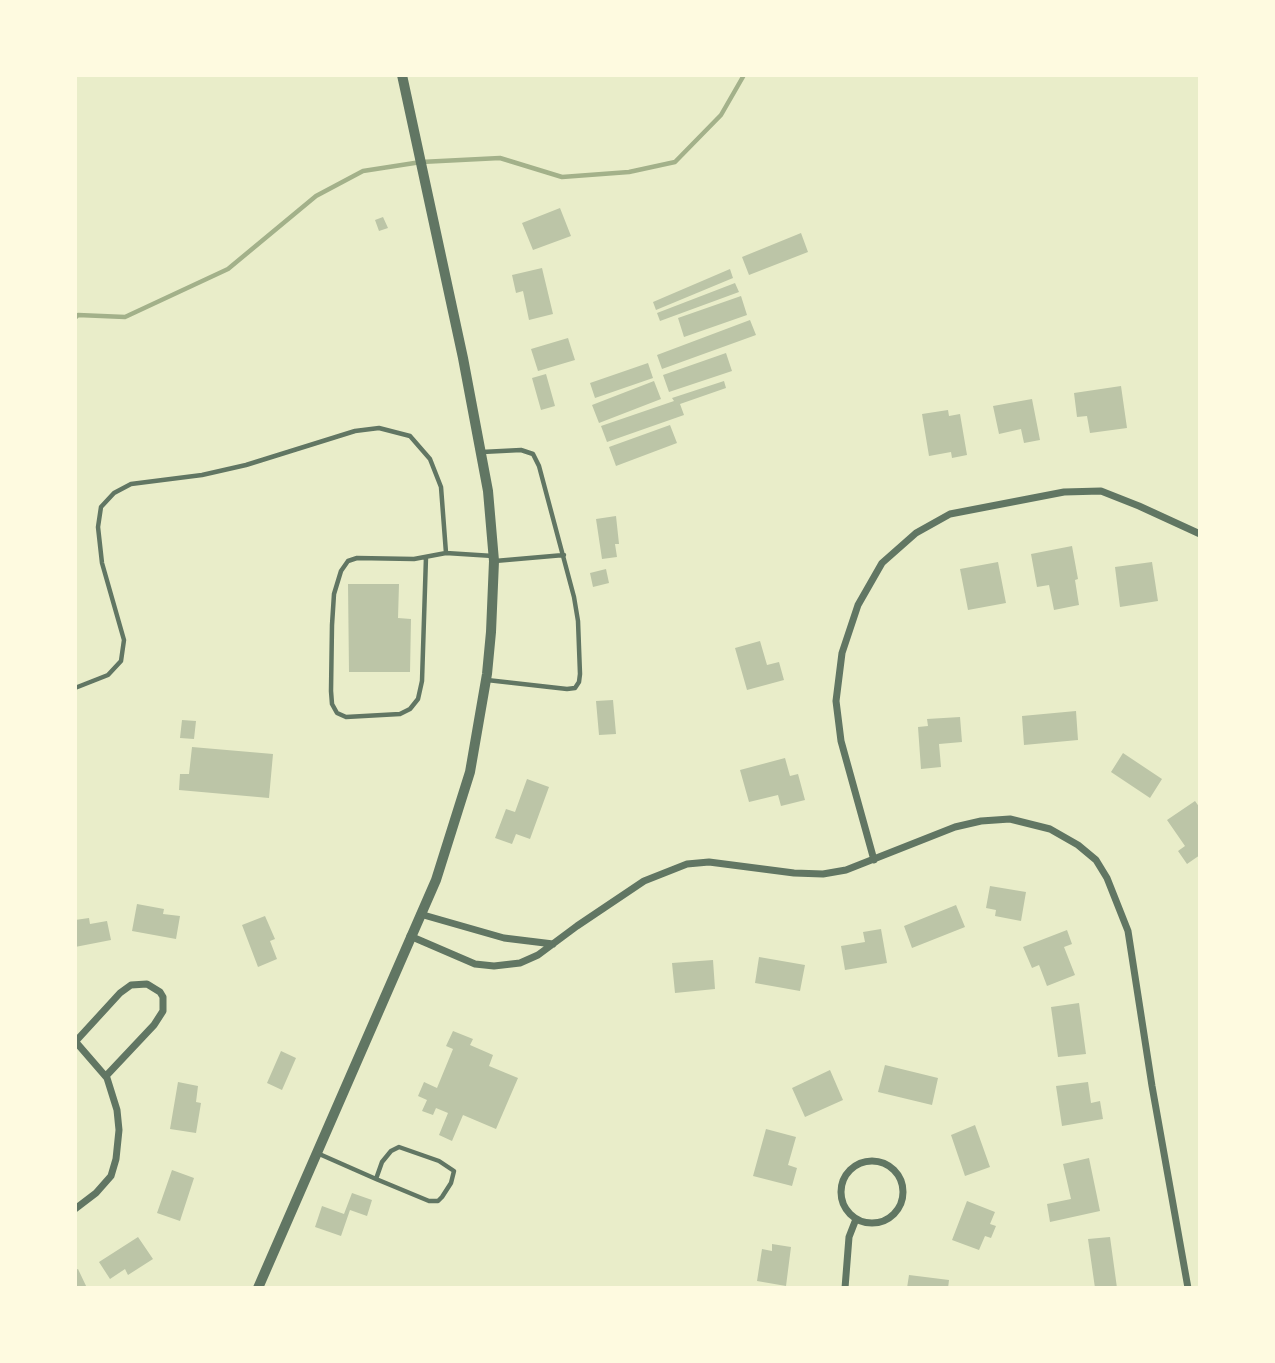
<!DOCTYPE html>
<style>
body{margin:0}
#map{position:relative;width:1275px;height:1363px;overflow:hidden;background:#e9edc9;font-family:Literata,serif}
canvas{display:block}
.frame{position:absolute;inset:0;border:77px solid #fefae0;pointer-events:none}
</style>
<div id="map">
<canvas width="1275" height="1363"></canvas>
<div class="frame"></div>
</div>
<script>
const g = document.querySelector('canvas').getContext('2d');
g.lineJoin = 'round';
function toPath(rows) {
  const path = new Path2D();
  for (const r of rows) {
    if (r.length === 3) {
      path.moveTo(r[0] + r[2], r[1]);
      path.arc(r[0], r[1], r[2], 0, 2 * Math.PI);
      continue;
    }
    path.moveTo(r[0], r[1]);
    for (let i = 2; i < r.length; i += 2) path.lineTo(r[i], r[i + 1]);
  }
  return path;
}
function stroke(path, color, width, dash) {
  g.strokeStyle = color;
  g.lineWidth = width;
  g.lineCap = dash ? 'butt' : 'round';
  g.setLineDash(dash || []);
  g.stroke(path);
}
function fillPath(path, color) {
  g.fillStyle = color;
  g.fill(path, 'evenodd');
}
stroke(toPath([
 [75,318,78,315,125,317,228,269,316,196,363,171,421,162,500,158,562,177,629,172,675,162,721,115,744,75]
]), '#a3b18a', 4.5);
fillPath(toPath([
 [560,208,571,236,533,250,522,223],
 [383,217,388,228,379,231,375,220],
 [801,233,808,252,749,275,742,257],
 [542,268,553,314,529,320,523,291,516,293,512,275],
 [730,269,733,278,656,310,653,302],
 [735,283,739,292,660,321,657,313],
 [741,296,747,315,684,337,678,318],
 [750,320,756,335,662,369,657,355],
 [568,338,575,360,538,371,531,349],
 [726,353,732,371,669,392,663,375],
 [648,363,653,378,595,398,590,383],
 [546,374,555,406,541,410,532,378],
 [654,381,661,399,599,423,592,405],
 [724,381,726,388,680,404,684,415,607,442,601,426,674,401,672,398],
 [1121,386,1127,428,1090,433,1087,416,1077,417,1074,393],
 [1032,399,1040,440,1024,443,1021,429,999,434,993,406],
 [948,410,949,416,960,414,967,455,952,458,951,452,929,456,922,414],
 [670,425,677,443,616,466,609,447],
 [616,516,619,544,615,544,617,557,602,559,596,519],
 [1072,546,1078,579,1075,580,1079,605,1054,610,1049,585,1037,587,1031,554],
 [998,562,1006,603,968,610,960,569],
 [1152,562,1158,601,1120,607,1115,567],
 [606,569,609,583,593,587,590,573],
 [348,584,399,584,398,618,411,619,410,672,349,672],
 [760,641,767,665,779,662,784,680,747,690,735,648],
 [613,700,616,734,599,735,596,701],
 [1076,711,1078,740,1024,745,1022,716],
 [960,717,962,742,939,744,941,767,921,769,918,727,928,726,927,719],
 [182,720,196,721,194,739,180,738],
 [192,747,273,754,269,798,179,790,180,774,189,774],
 [1123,753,1162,779,1150,798,1111,772],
 [785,758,790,776,798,774,805,800,781,806,778,795,749,802,740,770],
 [527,779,549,787,530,839,516,834,512,844,495,838,506,809,515,812],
 [1195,801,1200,808,1200,855,1187,864,1178,851,1185,846,1167,820],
 [990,886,1026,892,1021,921,995,916,996,910,986,908],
 [137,904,164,909,163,914,180,916,176,939,132,931],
 [956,905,965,927,912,948,904,926],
 [265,916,275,939,270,941,277,959,258,967,242,925],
 [89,918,90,924,107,921,111,940,75,947,75,920],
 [881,929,887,963,845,970,841,946,865,942,863,932],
 [1067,930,1072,944,1064,947,1075,975,1047,986,1039,965,1032,968,1023,947],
 [759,957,805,965,800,991,755,983],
 [713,960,715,989,675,993,672,963],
 [1079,1003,1086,1054,1058,1057,1051,1007],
 [453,1031,473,1039,470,1045,493,1055,489,1066,518,1078,496,1129,463,1115,452,1141,439,1135,448,1113,436,1108,433,1115,422,1111,427,1100,418,1096,424,1082,437,1088,453,1049,446,1046],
 [281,1051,296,1058,282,1090,267,1083],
 [885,1065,938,1078,932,1105,878,1092],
 [830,1070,843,1100,805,1117,792,1088],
 [178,1082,198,1086,196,1102,201,1103,196,1133,170,1129],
 [1088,1082,1091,1103,1100,1101,1103,1119,1062,1126,1056,1086],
 [975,1125,990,1167,965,1176,951,1135],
 [766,1129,796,1137,788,1165,797,1168,792,1186,753,1176],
 [1089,1158,1100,1211,1050,1222,1047,1204,1071,1199,1063,1164],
 [172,1170,194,1178,180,1221,157,1213],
 [352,1193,372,1200,367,1216,350,1210,341,1236,315,1227,322,1206,344,1214],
 [967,1201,995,1212,990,1224,996,1226,991,1238,985,1236,979,1250,952,1240],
 [138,1237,153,1259,128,1275,125,1269,110,1279,99,1262],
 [1110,1237,1117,1288,1095,1288,1088,1239],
 [772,1244,791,1247,786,1286,757,1281,762,1249,772,1251],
 [78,1269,87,1288,75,1288,75,1270],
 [909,1275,949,1280,948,1288,907,1288]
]), '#bcc5a7');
stroke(toPath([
 [482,452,521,450,533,454,539,466,574,597,578,621,580,674,579,682,575,688,567,689,487,680],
 [426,557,422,681,418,699,410,709,400,714,346,717,337,713,332,704,331,691,332,625,334,594,341,571,348,561,357,558,414,559,446,553],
 [495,561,564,555],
 [75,688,108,675,121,661,124,640,102,563,98,527,101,507,114,493,131,484,202,475,246,465,355,431,379,428,410,436,430,459,441,487,446,553,493,556],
 [317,1153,376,1179,429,1201,438,1201,442,1197,451,1183,454,1171,439,1161,399,1147,391,1151,382,1162,376,1179]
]), '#617663', 4.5);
stroke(toPath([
 [874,860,841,741,836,701,842,653,858,605,882,563,916,533,950,514,1064,492,1101,491,1139,506,1200,534],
 [420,914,504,938,553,944],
 [410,936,475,964,494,966,520,963,538,955,577,926,644,881,687,864,709,862,794,873,823,874,846,870,955,827,981,821,1010,819,1050,829,1078,845,1096,860,1107,878,1128,931,1152,1086,1188,1288],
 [75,1041,107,1078,117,1110,119,1130,116,1159,111,1176,96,1193,75,1209],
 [76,1041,120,993,131,985,147,984,160,992,163,997,163,1011,154,1025,106,1076],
 [872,1192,31],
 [845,1288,849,1237,856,1219]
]), '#617663', 7);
stroke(toPath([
 [258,1288,436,880,470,772,487,674,491,632,494,561,488,491,463,358,402,75]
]), '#617663', 10);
</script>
